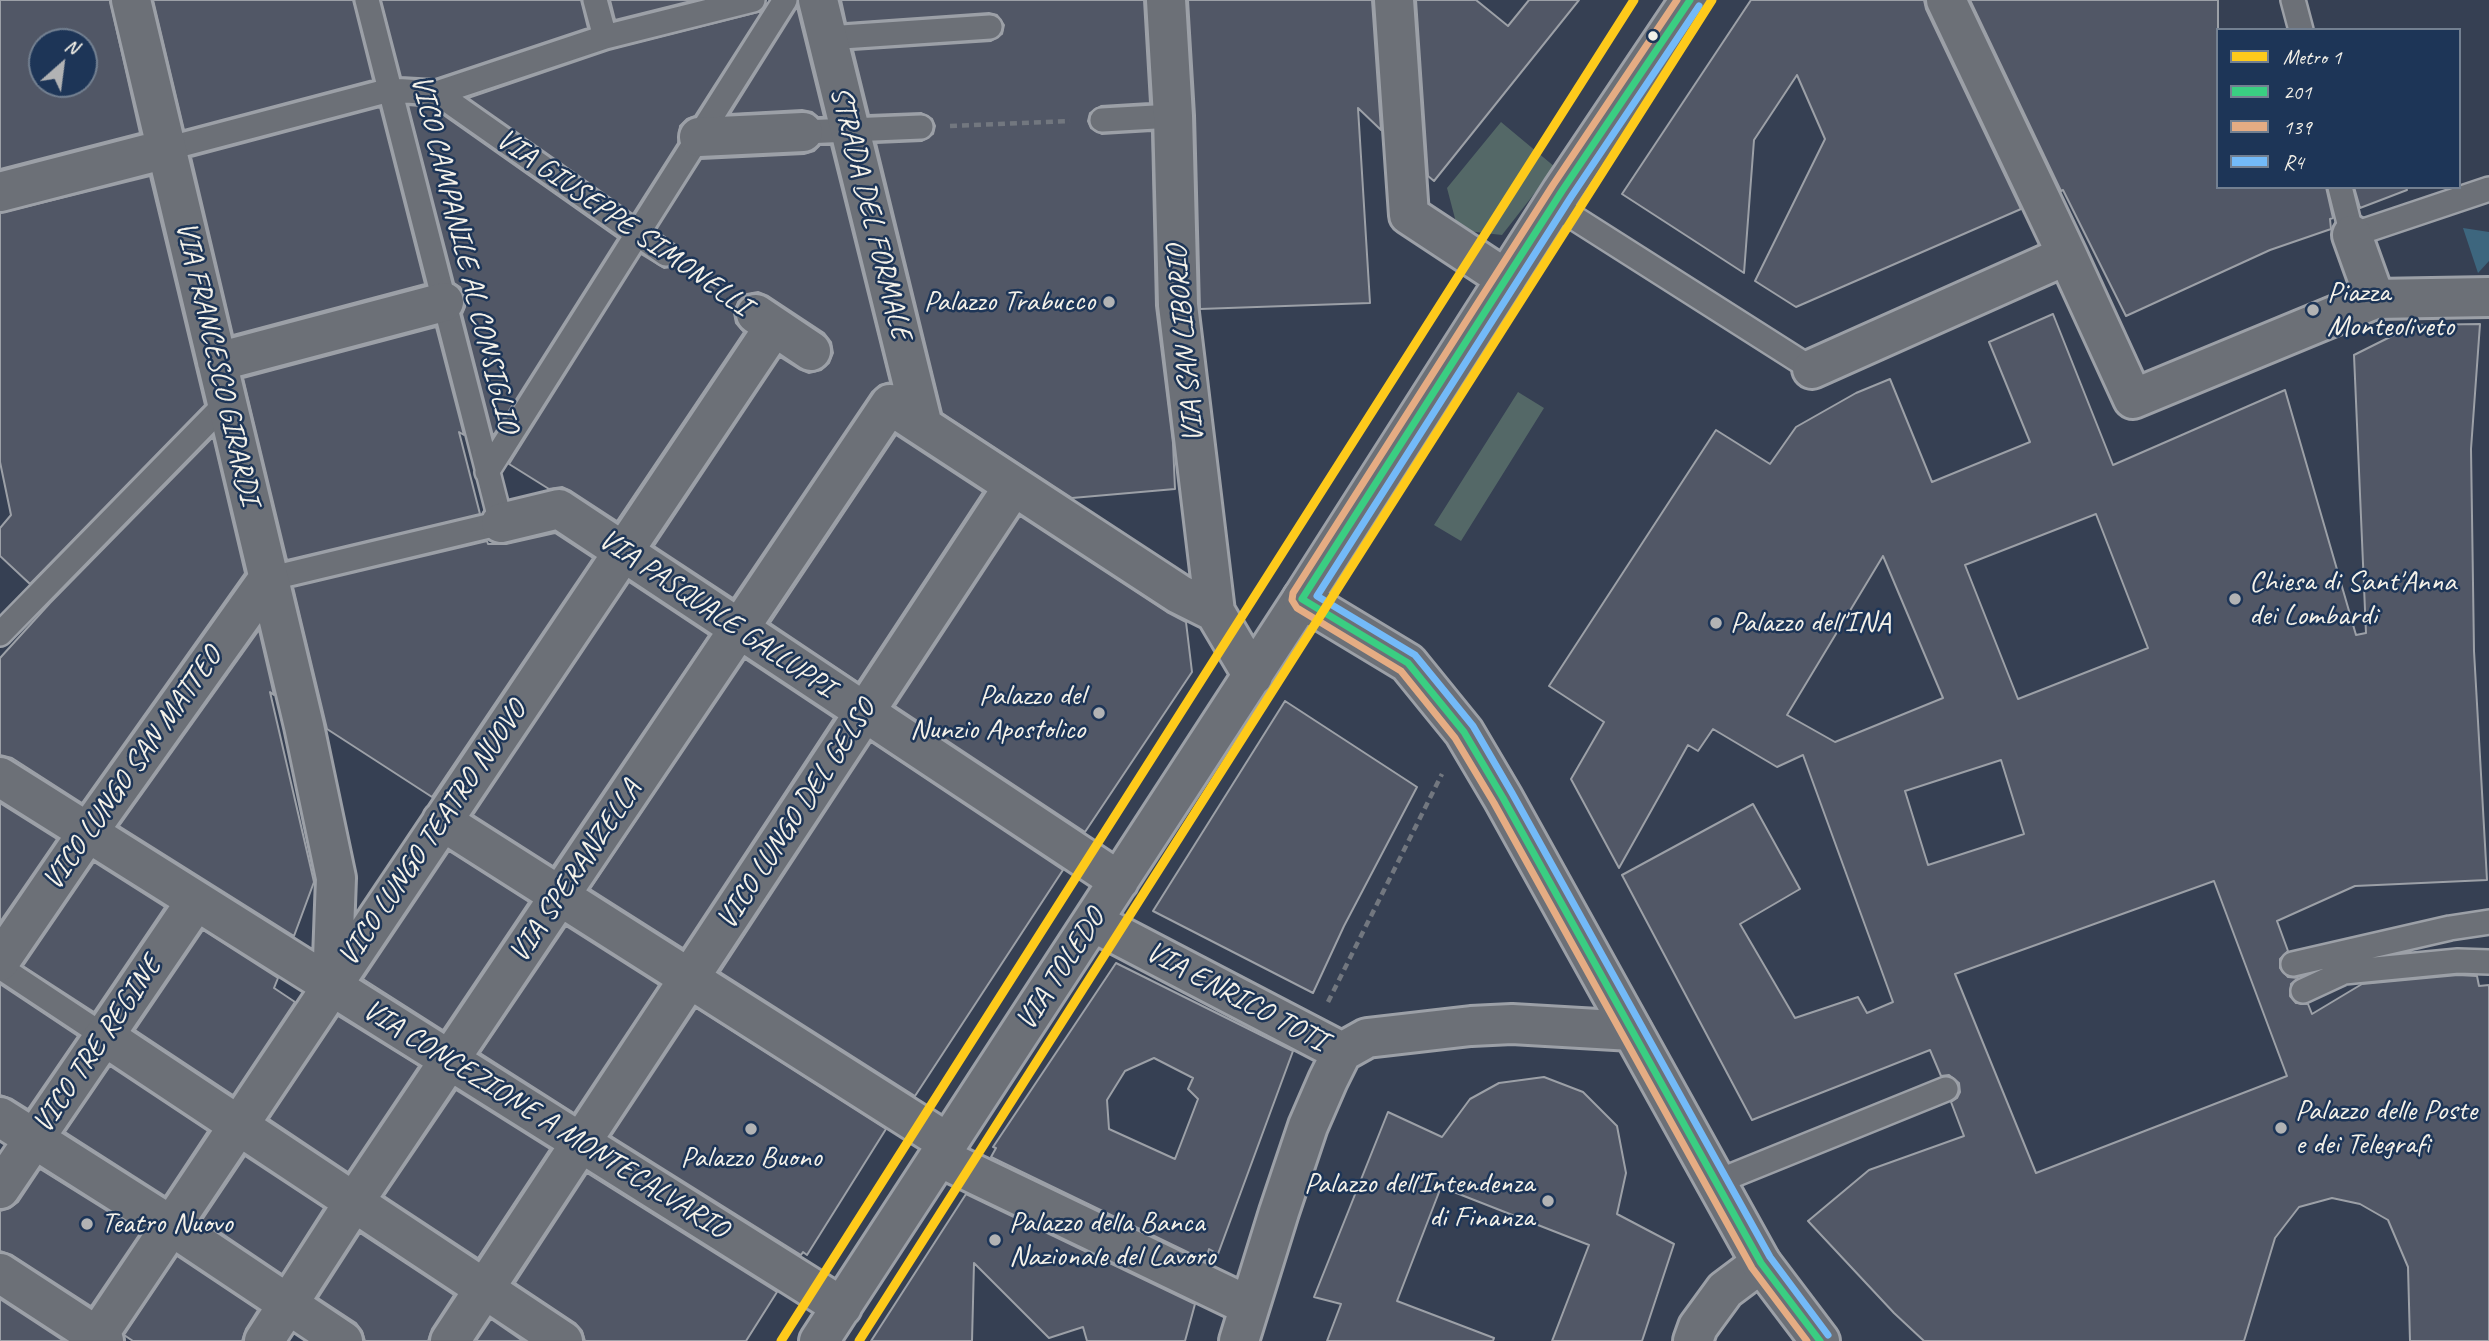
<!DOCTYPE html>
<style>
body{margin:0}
#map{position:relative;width:2489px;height:1341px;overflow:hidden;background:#364053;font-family:Caveat,sans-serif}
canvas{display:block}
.legend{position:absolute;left:2216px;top:28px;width:245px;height:161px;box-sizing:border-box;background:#1d3557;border:2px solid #738091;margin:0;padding:9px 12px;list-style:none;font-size:21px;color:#f4f1e8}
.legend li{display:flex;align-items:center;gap:14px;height:35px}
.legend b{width:35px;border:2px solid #738091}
.north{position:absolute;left:28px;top:28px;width:70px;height:70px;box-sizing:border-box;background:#1d3557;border:2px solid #738091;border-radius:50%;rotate:28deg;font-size:19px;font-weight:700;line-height:28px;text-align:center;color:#f4f1e8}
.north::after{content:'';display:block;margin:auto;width:24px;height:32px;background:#b2b3b4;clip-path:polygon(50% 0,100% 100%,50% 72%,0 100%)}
</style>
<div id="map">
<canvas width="2489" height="1341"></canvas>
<ul class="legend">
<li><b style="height:9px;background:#feca1b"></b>Metro 1</li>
<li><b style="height:9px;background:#3ace82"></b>201</li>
<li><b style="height:9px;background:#e5ac83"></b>139</li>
<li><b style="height:9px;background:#73baf8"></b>R4</li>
</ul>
<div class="north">N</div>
</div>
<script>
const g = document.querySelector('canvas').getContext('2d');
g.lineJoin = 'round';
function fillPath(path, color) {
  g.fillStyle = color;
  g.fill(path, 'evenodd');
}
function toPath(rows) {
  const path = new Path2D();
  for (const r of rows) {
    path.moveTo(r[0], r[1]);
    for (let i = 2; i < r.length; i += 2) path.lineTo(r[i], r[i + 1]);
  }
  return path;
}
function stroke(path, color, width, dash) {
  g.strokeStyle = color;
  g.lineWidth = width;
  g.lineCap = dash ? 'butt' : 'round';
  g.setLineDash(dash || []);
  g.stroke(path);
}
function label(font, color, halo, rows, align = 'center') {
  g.font = font + ' Caveat,sans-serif';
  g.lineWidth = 5;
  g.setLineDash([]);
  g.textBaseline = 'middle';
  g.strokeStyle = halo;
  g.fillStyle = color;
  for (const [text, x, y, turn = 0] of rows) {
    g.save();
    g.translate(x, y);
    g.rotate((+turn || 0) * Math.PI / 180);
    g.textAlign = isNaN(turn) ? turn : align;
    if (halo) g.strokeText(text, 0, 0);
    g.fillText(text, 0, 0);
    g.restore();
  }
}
fillPath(toPath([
 [1501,122,1555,167,1502,235,1458,230,1447,188],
 [1518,392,1544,408,1461,541,1434,525]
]), '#546867');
fillPath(toPath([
 [2463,228,2489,232,2489,261,2478,273]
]), '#3d667e');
const building = toPath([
 [0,0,110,0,140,133,0,169,0,0],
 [42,42,84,42,84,84,42,84,42,42],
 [153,0,353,0,373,80,184,130,153,0],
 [381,0,581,0,588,28,435,79,401,77,381,0],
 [610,0,695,0,615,20,610,0],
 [841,0,1144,0,1150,103,1101,106,1090,113,1088,121,1091,128,1102,134,1152,131,1156,306,1173,443,1175,489,1072,498,942,413,876,143,922,141,933,134,935,126,932,119,921,113,869,115,853,50,991,41,1002,34,1004,25,997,15,989,13,846,23,841,0],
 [1188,0,1372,0,1381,130,1358,108,1370,303,1200,309,1195,115,1188,0],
 [1416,0,1476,0,1508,26,1529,0,1579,0,1434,181,1428,176,1416,0],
 [1751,0,1924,0,1926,9,2021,209,1796,307,1755,281,1825,139,1797,75,1754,140,1744,273,1622,194,1751,0],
 [1970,0,2218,0,2218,187,2326,187,2333,218,2330,219,2331,229,2270,250,2126,316,2063,190,2061,191,1970,0],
 [797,7,824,117,818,117,812,112,802,110,730,114,797,7],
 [762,11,695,116,687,119,680,126,678,143,633,214,468,98,609,50,762,11],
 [408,105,432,107,618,238,493,436,462,314,465,307,465,297,460,287,454,283,408,105],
 [380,107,425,284,233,335,191,157,380,107],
 [820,145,831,145,890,382,880,385,872,392,733,598,654,546,780,357,799,369,809,373,821,370,829,363,833,353,831,342,824,333,768,296,758,292,747,294,738,302,734,313,736,323,744,332,617,521,571,491,562,487,549,489,509,464,641,254,664,268,671,267,678,261,680,255,678,248,656,230,701,159,804,154,814,151,820,145],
 [150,176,205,405,30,584,0,556,0,528,11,515,0,462,0,213,150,176],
 [2354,187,2406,187,2407,190,2360,208,2354,187],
 [2053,314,2113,465,2285,390,2356,635,2366,633,2354,355,2414,325,2480,324,2471,449,2474,651,2487,880,2355,886,2277,921,2288,951,2280,959,2280,968,2288,977,2298,978,2291,984,2290,996,2296,1003,2308,1004,2312,1014,2362,984,2458,975,2477,976,2479,986,2489,985,2489,1341,2410,1341,2408,1267,2388,1220,2360,1204,2332,1198,2299,1207,2275,1238,2244,1341,1924,1341,1894,1313,1808,1221,1869,1170,1964,1136,1951,1102,1957,1098,1960,1092,1959,1083,1949,1075,1941,1076,1930,1050,1752,1120,1622,875,1753,804,1800,889,1740,924,1795,1018,1858,997,1867,1013,1893,1002,1803,755,1777,767,1713,729,1698,751,1688,745,1619,868,1571,779,1604,722,1549,686,1716,430,1770,464,1796,427,1856,393,1890,379,1932,482,2030,442,1989,342,2053,314],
 [2096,514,2148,648,2018,699,1965,565,2096,514],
 [1883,556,1943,698,1835,742,1787,715,1883,556],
 [2001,760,2024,834,1928,865,1905,791,2001,760],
 [2214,881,2287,1076,2036,1173,1955,974,2214,881],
 [436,327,464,435,459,432,480,514,287,560,243,378,436,327],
 [896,435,983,492,858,682,770,623,896,435],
 [213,437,245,573,82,803,12,758,0,755,0,658,50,603,213,437],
 [1020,516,1167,612,1186,622,1192,672,1085,832,895,706,1020,516],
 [555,533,593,558,432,797,327,729,293,587,487,541,488,544,506,544,555,533],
 [629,582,709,635,553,866,473,815,629,582],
 [259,630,274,695,270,692,314,882,294,936,119,826,259,630],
 [745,659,834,718,683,948,590,889,745,659],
 [1285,701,1417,787,1344,926,1313,993,1153,911,1285,701],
 [871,742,1063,870,915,1096,720,972,871,742],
 [0,803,57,839,0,922,0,803],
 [449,851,529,902,443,1030,363,979,449,851],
 [94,862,165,907,94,1012,23,966,94,862],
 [566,926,659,985,574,1113,480,1053,566,926],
 [203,930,278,978,274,988,295,1002,233,1095,135,1030,203,930],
 [1116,963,1293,1051,1218,1254,1209,1249,1206,1261,991,1157,996,1148,993,1147,1116,963],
 [1154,1058,1193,1078,1188,1089,1198,1099,1175,1159,1109,1129,1107,1100,1125,1071,1154,1058],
 [0,984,78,1036,28,1109,12,1099,0,1095,0,984],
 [696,1008,886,1129,807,1255,803,1252,801,1255,611,1136,696,1008],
 [338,1016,419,1066,348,1172,269,1119,338,1016],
 [110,1066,208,1131,165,1196,65,1132,110,1066],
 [1544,1077,1583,1092,1617,1126,1626,1173,1617,1214,1674,1244,1642,1341,1552,1341,1589,1245,1441,1187,1397,1301,1494,1338,1493,1341,1327,1341,1341,1304,1314,1297,1388,1112,1442,1137,1470,1099,1499,1083,1544,1077],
 [456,1090,550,1149,478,1258,384,1196,456,1090],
 [245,1156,324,1208,282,1274,202,1220,245,1156],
 [40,1169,141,1232,91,1306,12,1255,0,1251,0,1211,10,1208,18,1202,40,1169],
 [587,1173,777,1292,746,1341,585,1341,582,1331,575,1323,515,1283,587,1173],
 [966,1194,1195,1304,1185,1341,1087,1341,1083,1327,1049,1338,974,1263,972,1341,871,1341,966,1194],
 [360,1233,454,1295,432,1329,428,1341,365,1341,362,1331,356,1323,318,1298,360,1233],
 [177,1256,258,1310,246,1329,242,1341,133,1341,124,1335,177,1256],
 [0,1299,64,1341,0,1341,0,1299],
 [491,1319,523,1341,476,1341,491,1319]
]);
fillPath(building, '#515766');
stroke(building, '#9ca0a7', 2);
const lane = toPath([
 [595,0,605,37],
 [2293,0,2301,30],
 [827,38,990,27],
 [437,93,666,254],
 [1102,120,1173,116],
 [803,132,921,127],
 [166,149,390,90,437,93,605,37,753,0],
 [2340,187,2352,235,2489,189],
 [1554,205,1812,369],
 [487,472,785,0],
 [268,579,501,523,367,0],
 [0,634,226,403],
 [2293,964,2450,928,2489,922],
 [0,967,104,1036],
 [2303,991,2344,972,2458,961,2489,962],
 [1714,1183,1946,1089]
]);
const street = toPath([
 [131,0,304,726,336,878,332,986],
 [818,0,923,426],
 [1166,0,1173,116,1178,305,1215,612,1253,676],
 [1394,0,1409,215,1506,279],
 [1946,0,2067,255,2133,399,2375,299,2489,297],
 [699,137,803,132],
 [0,192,166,149],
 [2352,235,2375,299],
 [756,314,811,351],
 [217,362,444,302],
 [1812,369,2067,255],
 [901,412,1179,594,1215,612],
 [501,523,559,509,1119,881],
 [0,777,842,1307],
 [442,821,948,1143],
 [1093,922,1342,1052],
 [0,961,88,832,268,579],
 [104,1036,563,1341],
 [0,1117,170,1225,343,1341],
 [939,1157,1249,1306],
 [0,1189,196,901],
 [0,1273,104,1341],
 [94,1341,774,327],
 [264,1341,354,1202,890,404],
 [450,1341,1013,487],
 [819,1341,1302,599],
 [1239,1341,1279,1212,1308,1126,1328,1080,1342,1052,1367,1038,1471,1026,1512,1024,1632,1031],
 [1693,1341,1698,1327,1725,1290,1761,1263]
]);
const secondary = toPath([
 [1690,0,1562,191,1302,599,1408,663,1464,732,1503,798,1761,1263,1820,1341]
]);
stroke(lane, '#9ca0a7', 28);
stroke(street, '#9ca0a7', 44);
stroke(secondary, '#9ca0a7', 44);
stroke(toPath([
 [950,126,1070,121],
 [690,270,724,293],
 [1328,1002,1442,774]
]), '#72777f', 4.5, [7, 5]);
stroke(lane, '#6c7077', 23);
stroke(street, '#6c7077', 38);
stroke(secondary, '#6c7077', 38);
stroke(toPath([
 [1690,0,1562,191,1302,599,1408,663,1464,732,1503,798,1761,1263,1820,1341]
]), '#3ace82', 7);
stroke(toPath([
 [1677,0,1553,185,1293,593,1292,600,1297,608,1401,671,1455,738,1494,803,1752,1268,1807,1341]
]), '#e5ac83', 7);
stroke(toPath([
 [1699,6,1571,197,1317,596,1415,655,1473,726,1512,793,1770,1257,1828,1335]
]), '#73baf8', 7);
stroke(toPath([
 [781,1341,1634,0],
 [859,1341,1712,0]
]), '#feca1b', 9);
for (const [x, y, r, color] of [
 [1653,36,6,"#f4f1e8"],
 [1109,302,7,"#b2b3b4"],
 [2313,310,7,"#b2b3b4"],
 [2235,599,7,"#b2b3b4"],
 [1716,623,7,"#b2b3b4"],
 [1099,713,7,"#b2b3b4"],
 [2281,1128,7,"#b2b3b4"],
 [751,1129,7,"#b2b3b4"],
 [1548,1201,7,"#b2b3b4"],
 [87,1224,7,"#b2b3b4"],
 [995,1240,7,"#b2b3b4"]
]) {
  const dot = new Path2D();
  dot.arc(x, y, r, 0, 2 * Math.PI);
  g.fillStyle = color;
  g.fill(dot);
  stroke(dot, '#1d3557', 2.5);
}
label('30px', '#f4f1e8', '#1d3557', [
 ["STRADA DEL FORMALE",870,213,76],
 ["VIA GIUSEPPE SIMONELLI",623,223,35],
 ["VICO CAMPANILE AL CONSIGLIO",464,254,76],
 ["VIA SAN LIBORIO",1186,344,-95],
 ["VIA FRANCESCO GIRARDI",217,363,77],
 ["VIA PASQUALE GALLUPPI",716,614,34],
 ["VICO LUNGO SAN MATTEO",133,769,-55],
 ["VICO LUNGO DEL GELSO",797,815,-57],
 ["VICO LUNGO TEATRO NUOVO",433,834,-56],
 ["VIA SPERANZELLA",576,872,-56],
 ["VIA TOLEDO",1061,970,-57],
 ["VIA ENRICO TOTI",1236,997,28],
 ["VICO TRE REGINE",98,1045,-56],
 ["VIA CONCEZIONE A MONTECALVARIO",545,1120,32]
]);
label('30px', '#f4f1e8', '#1d3557', [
 ["Piazza",2327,293],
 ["Monteoliveto",2327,327],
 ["Palazzo Trabucco",1095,302,"right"],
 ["Chiesa di Sant'Anna",2249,582],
 ["dei Lombardi",2249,616],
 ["Palazzo dell'INA",1730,623],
 ["Palazzo del",1085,696,"right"],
 ["Nunzio Apostolico",1085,730,"right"],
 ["Palazzo delle Poste",2295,1111],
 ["e dei Telegrafi",2295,1145],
 ["Palazzo Buono",751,1158,"center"],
 ["Palazzo dell'Intendenza",1534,1184,"right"],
 ["di Finanza",1534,1218,"right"],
 ["Palazzo della Banca",1009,1223],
 ["Nazionale del Lavoro",1009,1257],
 ["Teatro Nuovo",101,1224]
], 'left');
</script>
